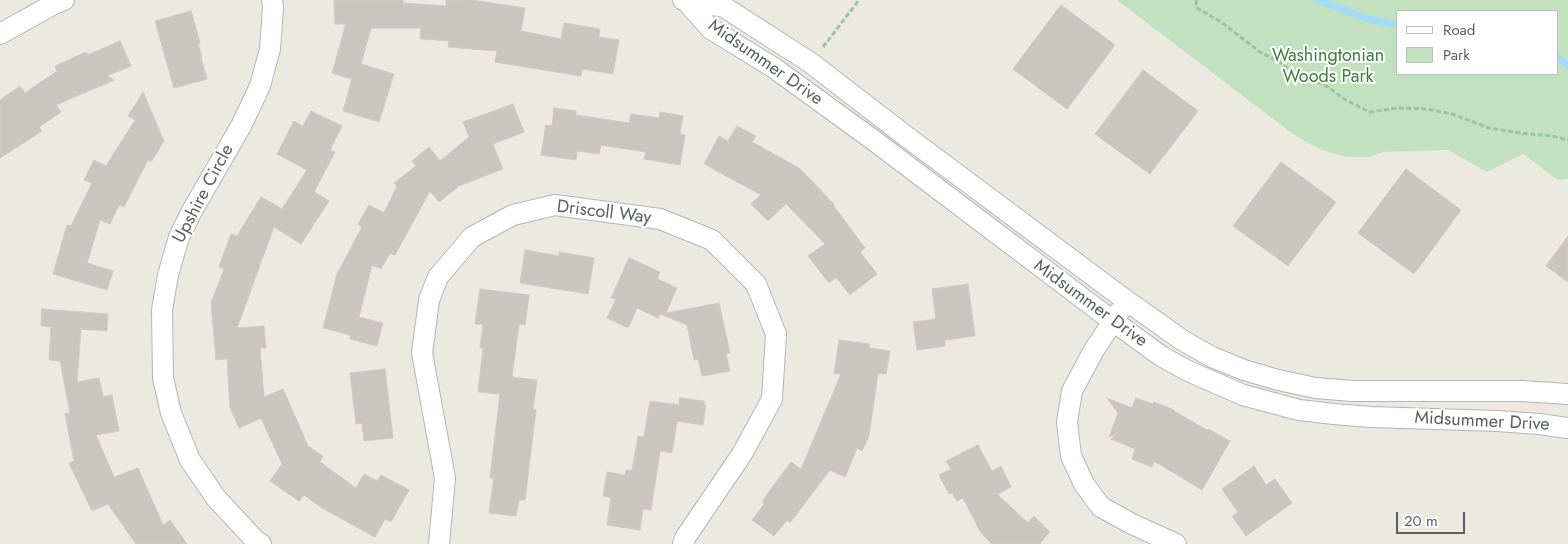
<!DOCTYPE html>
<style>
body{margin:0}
#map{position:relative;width:1568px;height:544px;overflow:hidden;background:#ece9e1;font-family:Jost,sans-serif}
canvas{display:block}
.legend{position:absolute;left:1396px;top:10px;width:162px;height:65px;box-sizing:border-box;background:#fff;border:1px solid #bdbfc0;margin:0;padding:6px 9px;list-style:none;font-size:15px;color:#5a5e61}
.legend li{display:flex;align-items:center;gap:10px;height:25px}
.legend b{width:25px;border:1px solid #bdbfc0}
.scale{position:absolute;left:1396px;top:512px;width:69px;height:22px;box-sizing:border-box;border:2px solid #5a5e61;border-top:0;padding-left:6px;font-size:15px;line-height:18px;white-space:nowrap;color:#5a5e61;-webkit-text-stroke:4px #fff;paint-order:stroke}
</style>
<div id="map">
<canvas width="1568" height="544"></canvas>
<ul class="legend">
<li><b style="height:6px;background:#fff"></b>Road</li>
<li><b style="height:14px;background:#c2e2bf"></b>Park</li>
</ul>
<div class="scale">20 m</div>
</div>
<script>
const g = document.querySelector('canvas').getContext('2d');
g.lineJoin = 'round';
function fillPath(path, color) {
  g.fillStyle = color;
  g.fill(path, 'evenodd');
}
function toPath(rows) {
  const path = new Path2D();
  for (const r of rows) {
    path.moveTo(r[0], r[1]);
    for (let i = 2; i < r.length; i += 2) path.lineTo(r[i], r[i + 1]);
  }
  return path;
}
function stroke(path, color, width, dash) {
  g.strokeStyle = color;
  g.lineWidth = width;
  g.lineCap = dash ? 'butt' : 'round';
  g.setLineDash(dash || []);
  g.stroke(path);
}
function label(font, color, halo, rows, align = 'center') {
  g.font = font + ' Jost,sans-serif';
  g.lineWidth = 4;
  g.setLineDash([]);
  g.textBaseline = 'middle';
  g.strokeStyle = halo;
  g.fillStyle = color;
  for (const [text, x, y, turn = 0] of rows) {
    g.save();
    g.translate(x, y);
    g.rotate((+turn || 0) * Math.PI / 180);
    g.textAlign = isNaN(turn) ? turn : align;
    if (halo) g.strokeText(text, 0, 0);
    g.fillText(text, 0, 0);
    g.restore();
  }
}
fillPath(toPath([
 [1117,0,1568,0,1568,179,1558,180,1523,154,1487,172,1448,150,1383,152,1370,157,1346,157,1319,149,1293,134],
 [1397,11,1557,11,1557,74,1397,74]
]), '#c2e2bf');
stroke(toPath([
 [1317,0,1368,19,1397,25],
 [1557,57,1568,65]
]), '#a4dbf9', 7);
const building = toPath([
 [334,0,403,0,403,3,446,6,446,0,471,0,525,8,521,31,561,39,564,23,600,29,599,37,619,40,613,74,582,69,581,76,495,62,497,51,448,47,449,41,420,39,421,28,371,28,361,64,394,74,379,122,343,111,352,79,332,73,346,24,335,24,334,0],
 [1061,5,1115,45,1067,109,1013,69,1061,5],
 [191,11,200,43,198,44,202,57,201,58,207,79,174,88,155,21,191,11],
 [120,41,131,66,107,76,114,80,56,105,61,112,39,127,42,131,0,158,0,100,20,86,25,93,57,71,55,66,86,52,88,55,120,41],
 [1143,70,1198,111,1150,174,1095,134,1143,70],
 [143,92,164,141,151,162,148,160,124,207,119,205,110,224,100,220,87,263,113,271,107,290,53,274,67,225,71,226,92,183,84,180,94,160,106,166,135,120,128,116,143,92],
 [513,104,524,132,493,144,503,169,459,186,439,202,430,191,395,255,390,253,381,269,372,265,359,317,383,323,377,346,350,339,350,335,323,328,337,274,362,227,358,224,369,205,384,213,397,186,394,183,416,166,412,161,429,147,440,161,469,137,463,122,513,104],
 [554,108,576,111,576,115,629,123,631,114,659,118,660,112,683,116,680,134,685,135,680,165,644,159,646,152,601,145,599,154,577,151,576,160,541,155,546,125,552,126,554,108],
 [311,111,342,126,330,150,335,152,314,192,329,201,301,244,274,227,237,328,264,326,266,348,260,348,264,397,283,389,308,446,323,456,320,462,356,488,364,474,377,481,381,475,409,490,391,522,385,519,375,537,322,508,304,495,299,501,270,481,282,464,261,418,239,428,230,408,227,359,216,360,211,303,224,269,219,267,231,234,237,236,261,197,282,209,307,170,277,154,294,121,303,126,311,111],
 [737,126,756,136,752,142,799,168,834,204,833,205,865,248,860,252,877,274,850,295,836,277,829,283,808,256,825,244,786,204,768,221,751,204,761,195,704,164,719,136,728,141,737,126],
 [1281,162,1336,202,1288,266,1233,226,1281,162],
 [1406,169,1461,210,1414,274,1358,233,1406,169],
 [1568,236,1568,282,1546,266,1568,236],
 [525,250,559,256,559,252,594,258,588,294,520,283,525,250],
 [629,258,660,272,657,279,677,288,666,313,719,303,730,353,726,354,730,371,702,376,698,359,694,360,687,325,660,314,658,318,637,308,628,328,607,318,616,299,611,298,629,258],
 [968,284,975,336,945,340,945,346,917,350,913,322,936,319,932,289,968,284],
 [480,289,529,295,525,325,519,324,512,377,537,380,533,410,536,410,525,500,519,500,516,516,489,513,494,478,490,478,500,394,478,392,483,348,480,348,483,324,475,324,480,289],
 [42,309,108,314,107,331,81,329,77,382,99,378,103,397,112,395,119,431,96,435,114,477,138,468,163,525,170,520,187,544,136,544,108,504,92,511,69,463,74,461,65,414,70,413,60,361,49,360,51,327,41,326,42,309],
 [839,340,870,344,869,348,890,351,886,374,878,373,869,436,862,451,857,448,845,477,830,470,790,523,787,520,774,536,752,520,764,504,762,502,770,490,791,462,801,469,841,374,834,373,839,340],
 [385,369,393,438,364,441,362,423,356,424,350,373,385,369],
 [680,398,704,401,704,405,706,405,703,425,677,421,672,453,660,451,651,510,643,509,640,530,607,525,611,498,603,496,607,472,625,475,626,470,632,470,638,436,644,437,650,401,679,405,680,398],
 [1107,398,1132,408,1136,398,1153,404,1154,402,1174,410,1174,411,1207,430,1208,429,1230,441,1202,490,1154,461,1152,467,1132,459,1135,449,1111,439,1119,432,1109,437,1118,413,1107,398],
 [978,445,992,471,1001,466,1011,487,997,494,1028,523,1034,516,1050,532,1040,543,1041,544,992,544,981,533,963,498,957,501,952,493,949,494,939,475,951,469,946,461,978,445],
 [1254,466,1266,485,1275,479,1292,503,1246,536,1232,516,1238,512,1222,489,1254,466]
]);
fillPath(building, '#c9c5c0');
stroke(building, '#d0cac0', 1);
const minor = toPath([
 [683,0,724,7,811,63,907,137,1127,301,1182,340,1212,357,1244,370,1278,380,1316,388,1352,391,1522,391,1568,394],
 [686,1,711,29,774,68,872,139,1102,313,1161,356,1186,370,1243,395,1299,410,1334,414,1371,417,1498,421,1539,424,1568,428],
 [0,34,54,4,64,0],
 [1120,311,1094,350,1072,391,1067,422,1071,456,1084,484,1101,507,1132,524,1176,544],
 [261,544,255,540,216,498,190,460,171,413,163,378,162,310,168,275,179,237,193,209,241,126,260,86,270,49,273,8,272,0],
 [439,544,445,478,422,353,429,300,438,277,472,237,513,215,555,205,660,219,712,240,756,284,776,334,772,399,742,454,685,538,683,544]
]);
stroke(minor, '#b2b5b8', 22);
stroke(toPath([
 [1196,0,1197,8,1221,22,1260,52,1278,61,1290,70,1328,87,1344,99,1370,112,1399,108,1427,109,1452,114,1489,128,1520,133,1552,136,1568,140],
 [823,47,859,0]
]), '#99c3a2', 3, [5, 2.5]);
stroke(minor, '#fff', 20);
label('18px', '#3c803a', '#fff', [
 ["Washingtonian",1328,57],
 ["Woods Park",1328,78]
]);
label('18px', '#5a5e61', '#fff', [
 ["Midsummer Drive",765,63,35],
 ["Upshire Circle",204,194,-62],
 ["Driscoll Way",604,213,7],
 ["Midsummer Drive",1090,304,36],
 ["Midsummer Drive",1482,422,3]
]);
</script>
